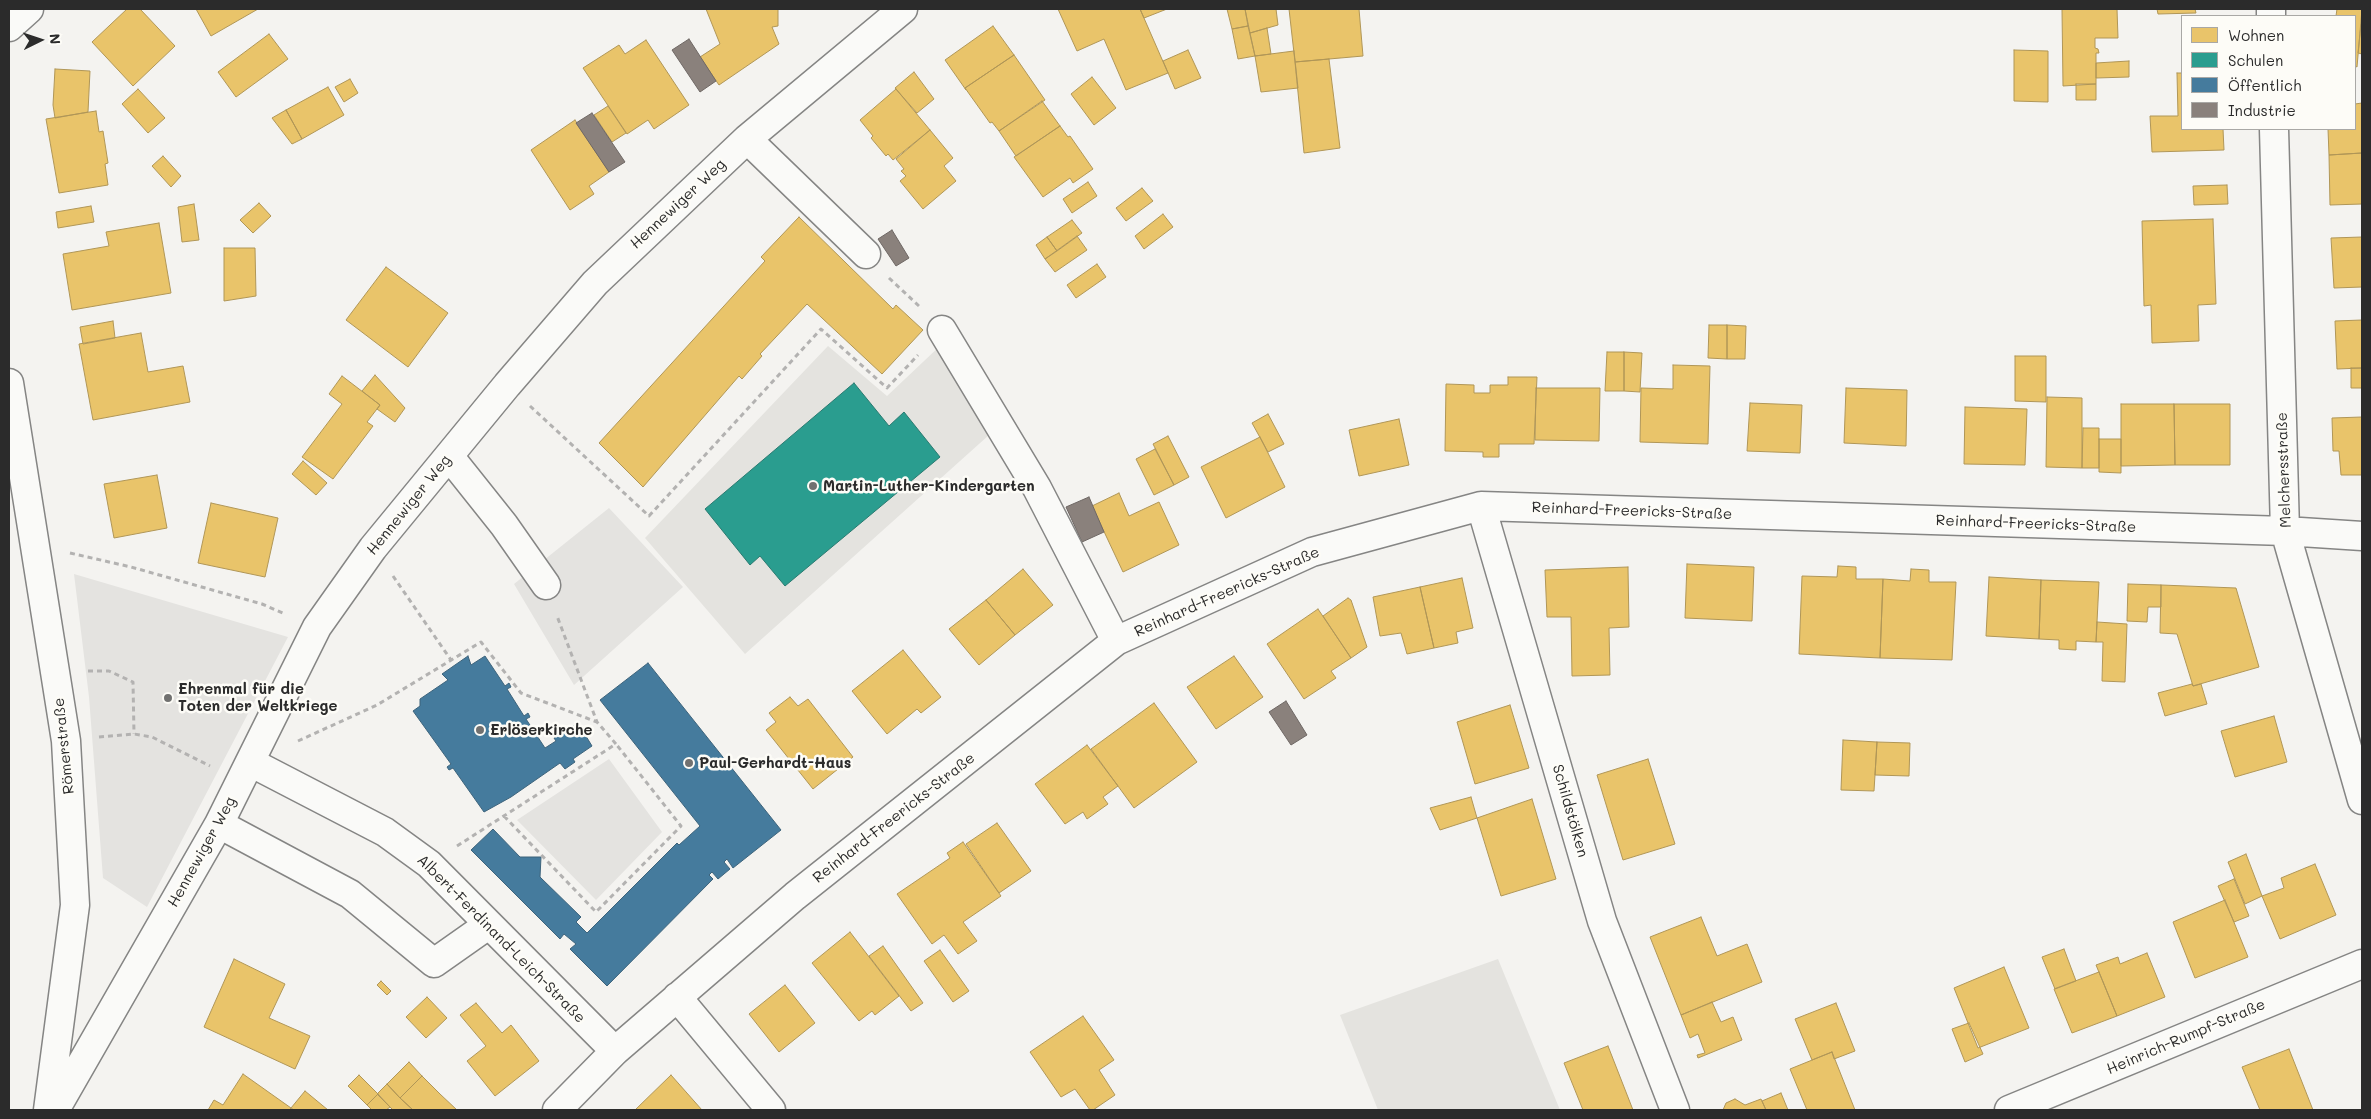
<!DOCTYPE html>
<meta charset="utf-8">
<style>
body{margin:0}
#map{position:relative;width:2371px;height:1119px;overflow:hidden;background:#f4f3f0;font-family:Mali,sans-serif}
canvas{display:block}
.frame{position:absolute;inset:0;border:10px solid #2b2b2b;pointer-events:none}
.legend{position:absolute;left:2181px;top:15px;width:175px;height:115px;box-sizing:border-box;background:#fdfcf7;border:1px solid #a9a8a5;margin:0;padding:6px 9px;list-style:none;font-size:15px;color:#2b2b2b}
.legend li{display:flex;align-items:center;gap:10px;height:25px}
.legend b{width:25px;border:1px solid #a9a8a5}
.north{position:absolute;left:15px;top:15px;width:50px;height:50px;-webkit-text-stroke:4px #fdfcf7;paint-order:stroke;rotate:86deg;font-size:14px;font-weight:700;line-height:20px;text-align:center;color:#2b2b2b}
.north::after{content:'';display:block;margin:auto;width:18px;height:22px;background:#2b2b2b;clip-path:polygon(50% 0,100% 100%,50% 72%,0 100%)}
</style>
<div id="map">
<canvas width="2371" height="1119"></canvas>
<div class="frame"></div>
<ul class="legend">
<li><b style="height:14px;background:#e9c46a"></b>Wohnen</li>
<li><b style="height:14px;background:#2a9d8f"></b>Schulen</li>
<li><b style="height:14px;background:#457b9d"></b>Öffentlich</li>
<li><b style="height:14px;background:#8a817c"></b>Industrie</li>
</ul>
<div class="north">N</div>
</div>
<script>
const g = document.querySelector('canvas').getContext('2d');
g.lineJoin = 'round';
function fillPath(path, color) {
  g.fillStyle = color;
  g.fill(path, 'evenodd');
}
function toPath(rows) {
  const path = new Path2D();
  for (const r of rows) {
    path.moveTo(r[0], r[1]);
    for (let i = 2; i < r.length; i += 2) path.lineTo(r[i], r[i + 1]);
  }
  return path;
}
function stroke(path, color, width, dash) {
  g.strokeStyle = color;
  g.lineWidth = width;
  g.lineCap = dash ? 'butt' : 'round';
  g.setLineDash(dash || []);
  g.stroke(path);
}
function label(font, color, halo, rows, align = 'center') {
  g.font = font + ' Mali,sans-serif';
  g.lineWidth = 5;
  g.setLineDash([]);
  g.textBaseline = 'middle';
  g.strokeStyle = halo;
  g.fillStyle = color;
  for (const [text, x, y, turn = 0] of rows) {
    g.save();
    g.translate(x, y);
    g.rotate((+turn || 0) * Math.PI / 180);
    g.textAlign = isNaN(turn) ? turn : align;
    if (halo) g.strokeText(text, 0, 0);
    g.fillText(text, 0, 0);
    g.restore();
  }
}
fillPath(toPath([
 [942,344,989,435,745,654,645,538,828,346,887,396],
 [1498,959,1560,1110,1378,1110,1340,1015]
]), '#e4e3df');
fillPath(toPath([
 [609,508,683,587,574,685,514,584],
 [74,574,288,637,147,907,103,878,89,697],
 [609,759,662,832,596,900,517,820]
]), '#e4e3e0');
const homes = toPath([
 [127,9,140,9,175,46,133,86,92,42,127,9],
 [196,9,258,9,211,36,196,9],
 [706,9,778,9,778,26,772,27,779,44,719,85,700,57,720,44,706,9],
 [1058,9,1140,9,1168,73,1126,90,1104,39,1077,51,1058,9],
 [1140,9,1167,9,1144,18,1140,9],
 [1227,9,1245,9,1248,26,1232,29,1227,9],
 [1245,9,1276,9,1278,25,1250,33,1245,9],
 [1289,9,1359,9,1363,56,1295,62,1289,9],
 [2062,9,2117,9,2118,38,2095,38,2095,48,2098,49,2099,53,2096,53,2096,84,2063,86,2062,9],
 [2157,9,2195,9,2196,13,2158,14,2157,9],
 [2337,9,2362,9,2357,67,2355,66,2355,16,2336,16,2337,9],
 [2361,25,2362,25,2362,54,2358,53,2361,25],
 [993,26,1014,55,965,88,966,90,945,60,993,26],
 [1248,26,1255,56,1238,59,1232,29,1248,26],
 [1267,28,1271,54,1255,56,1250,33,1267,28],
 [269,34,288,59,236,97,218,72,269,34],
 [646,40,689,105,654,129,648,120,627,134,583,68,619,45,625,54,646,40],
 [1188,50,1201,78,1175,89,1163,61,1188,50],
 [2014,50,2048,51,2048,102,2014,101,2014,50],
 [1294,51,1298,88,1261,92,1255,56,1294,51],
 [1014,55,1045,100,999,131,992,122,990,123,965,88,1014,55],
 [1329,59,1340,148,1304,153,1295,62,1329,59],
 [2129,61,2129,77,2096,78,2096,63,2129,61],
 [55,69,90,71,88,112,55,118,53,105,55,69],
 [914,72,934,99,917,113,895,88,914,72],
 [2177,73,2182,73,2182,129,2223,129,2224,150,2152,152,2150,116,2178,116,2177,73],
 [1092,77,1116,108,1094,125,1071,94,1092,77],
 [350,79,358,93,344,102,335,87,350,79],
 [2076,84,2096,84,2096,100,2076,100,2076,84],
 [328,87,344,115,302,139,286,110,328,87],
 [138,89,165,118,148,133,122,104,138,89],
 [896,89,930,130,893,160,888,154,886,156,871,138,873,136,860,120,896,89],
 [1042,101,1060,126,1016,156,999,131,1042,101],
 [2362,103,2362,153,2329,155,2328,129,2355,129,2355,104,2362,103],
 [608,106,626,133,612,142,594,115,608,106],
 [286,110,302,139,292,144,272,118,286,110],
 [96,111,99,132,103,131,108,163,105,164,108,185,59,193,46,119,96,111],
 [575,120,609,172,589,186,594,194,570,210,531,150,575,120],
 [1060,126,1068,137,1070,136,1093,169,1073,183,1070,178,1043,197,1014,157,1060,126],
 [930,130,953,158,944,166,956,181,923,209,900,181,906,176,901,171,904,169,896,159,930,130],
 [2362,153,2362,204,2330,205,2329,155,2362,153],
 [163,156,181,176,171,187,152,166,163,156],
 [1088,182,1097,196,1072,213,1063,199,1088,182],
 [2227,185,2228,204,2194,205,2193,186,2227,185],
 [1142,188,1153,201,1126,221,1116,208,1142,188],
 [259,203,271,216,253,233,240,220,259,203],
 [194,204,199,240,182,242,178,207,194,204],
 [91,206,94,222,58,228,56,212,91,206],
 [1163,214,1173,227,1144,249,1135,236,1163,214],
 [799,217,893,309,896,305,923,330,882,374,807,304,760,354,762,356,742,379,739,376,643,487,599,443,765,261,761,257,799,217],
 [2213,219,2216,304,2198,305,2199,341,2152,343,2151,305,2144,306,2142,221,2213,219],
 [1072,220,1082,233,1057,251,1047,237,1072,220],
 [159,223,171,293,72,310,63,254,109,246,106,232,159,223],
 [1077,236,1087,250,1055,272,1045,259,1077,236],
 [1047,237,1057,251,1045,259,1036,245,1047,237],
 [2362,237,2362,287,2334,288,2331,238,2362,237],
 [224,248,255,248,256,296,224,301,224,248],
 [1097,264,1106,277,1076,298,1067,285,1097,264],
 [386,267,448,313,408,367,346,320,386,267],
 [2362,320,2362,368,2337,369,2335,321,2362,320],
 [113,321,115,338,83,344,80,327,113,321],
 [1709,325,1727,325,1727,359,1708,358,1709,325],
 [1727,325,1746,326,1745,359,1727,359,1727,325],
 [141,333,148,372,183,366,190,402,93,420,79,344,141,333],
 [1607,352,1624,352,1624,391,1605,391,1607,352],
 [1624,352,1642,353,1640,392,1624,391,1624,352],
 [2015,356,2046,356,2046,402,2015,401,2015,356],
 [1673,365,1710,366,1708,444,1640,442,1641,388,1673,389,1673,365],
 [2351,368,2362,368,2362,388,2351,388,2351,368],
 [375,375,405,408,395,422,377,409,380,405,362,391,375,375],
 [342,376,380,405,367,422,373,426,333,479,302,457,342,404,329,394,342,376],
 [1508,377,1537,377,1534,444,1499,444,1499,457,1483,457,1483,452,1445,451,1446,384,1474,385,1474,393,1490,393,1490,385,1508,385,1508,377],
 [1536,388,1600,388,1599,441,1535,440,1536,388],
 [1846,388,1907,390,1906,446,1844,443,1846,388],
 [2047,397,2082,398,2082,468,2046,467,2047,397],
 [1750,403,1802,405,1800,453,1747,451,1750,403],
 [2121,404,2174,404,2175,465,2121,466,2121,404],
 [2174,404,2230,404,2230,465,2175,465,2174,404],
 [1965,407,2027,409,2025,465,1964,464,1965,407],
 [1268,414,1284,444,1268,452,1252,423,1268,414],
 [2362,417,2362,475,2341,475,2339,451,2333,451,2332,418,2362,417],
 [1399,419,1409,465,1359,476,1349,430,1399,419],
 [2083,428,2099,428,2099,468,2082,468,2083,428],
 [1168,436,1189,477,1174,485,1153,444,1168,436],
 [1260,437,1285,487,1226,518,1201,467,1260,437],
 [2099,439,2121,439,2121,473,2099,472,2099,439],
 [1155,449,1174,485,1154,495,1136,459,1155,449],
 [303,461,327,483,316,495,292,474,303,461],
 [157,475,167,528,114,538,104,484,157,475],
 [1119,493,1129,516,1159,502,1179,545,1123,572,1092,506,1119,493],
 [211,503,278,518,265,577,198,563,211,503],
 [1687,564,1754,567,1752,621,1685,618,1687,564],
 [1838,566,1856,567,1856,579,1883,579,1880,658,1799,654,1802,576,1837,577,1838,566],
 [1628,567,1629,627,1609,628,1610,675,1572,676,1571,617,1547,617,1545,570,1628,567],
 [1023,569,1053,605,1015,635,986,600,1023,569],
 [1911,569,1929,570,1929,582,1956,582,1952,660,1880,658,1883,579,1910,581,1911,569],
 [1989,577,2041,580,2039,639,1986,636,1989,577],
 [1462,578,1473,628,1456,632,1458,643,1434,648,1420,587,1462,578],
 [2041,580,2099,582,2096,642,2076,641,2076,650,2059,649,2059,640,2039,639,2041,580],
 [2128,584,2161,585,2161,607,2148,607,2147,622,2127,621,2128,584],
 [2161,585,2236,588,2259,667,2193,686,2177,634,2160,633,2161,585],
 [1420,587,1434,648,1407,654,1401,633,1380,636,1373,597,1420,587],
 [1348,598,1351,600,1367,647,1351,658,1323,616,1348,598],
 [986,600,1015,635,979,665,949,629,986,600],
 [1318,609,1351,658,1331,671,1336,678,1304,699,1267,644,1318,609],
 [2097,622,2127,624,2125,682,2102,681,2103,642,2096,642,2097,622],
 [903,650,941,697,921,713,917,709,887,734,852,691,903,650],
 [1234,656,1263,697,1216,729,1187,687,1234,656],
 [2192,684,2193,686,2201,684,2207,704,2165,716,2158,693,2192,684],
 [790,697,798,706,808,699,853,757,813,789,766,730,776,722,769,713,790,697],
 [1154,703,1197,762,1134,808,1091,749,1154,703],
 [1510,705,1529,768,1475,784,1457,722,1510,705],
 [2274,716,2287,762,2235,777,2221,731,2274,716],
 [1843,740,1877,742,1874,791,1841,790,1843,740],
 [1877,742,1910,743,1909,776,1875,775,1877,742],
 [1087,745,1118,786,1103,797,1108,804,1087,819,1083,812,1065,824,1035,784,1087,745],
 [1648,759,1675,844,1623,860,1597,775,1648,759],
 [1471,797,1477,818,1440,830,1430,808,1471,797],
 [1532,799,1556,879,1501,896,1477,818,1532,799],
 [997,823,1031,871,999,893,966,844,997,823],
 [963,842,1001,896,963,922,977,941,958,954,944,935,932,944,897,894,950,858,947,853,963,842],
 [2246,854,2262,896,2245,904,2228,862,2246,854],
 [2315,864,2336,915,2280,939,2262,896,2284,888,2281,878,2315,864],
 [2234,879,2249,916,2234,922,2218,886,2234,879],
 [2225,900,2248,957,2195,978,2173,922,2225,900],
 [1701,917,1717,956,1747,944,1762,982,1681,1015,1650,937,1701,917],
 [850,932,899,996,875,1015,872,1011,859,1021,812,963,850,932],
 [883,946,923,1003,911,1011,869,956,883,946],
 [2064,949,2076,981,2055,989,2042,957,2064,949],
 [940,950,969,991,953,1002,924,961,940,950],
 [2147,953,2165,997,2117,1016,2096,965,2118,957,2120,964,2147,953],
 [234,959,285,984,269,1018,310,1036,295,1069,204,1027,234,959],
 [2004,967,2029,1028,1978,1048,1954,988,2004,967],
 [2099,972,2117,1016,2072,1033,2054,989,2099,972],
 [381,981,391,991,387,995,377,985,381,981],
 [785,985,815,1023,779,1052,749,1014,785,985],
 [427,997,447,1018,426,1038,406,1017,427,997],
 [1712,1002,1721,1022,1733,1017,1742,1040,1698,1058,1697,1055,1705,1053,1698,1034,1690,1038,1681,1015,1712,1002],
 [476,1003,502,1033,511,1025,539,1061,495,1096,467,1061,486,1046,460,1015,476,1003],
 [1836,1003,1855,1051,1834,1059,1832,1052,1812,1060,1795,1019,1836,1003],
 [1083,1016,1114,1060,1099,1070,1115,1095,1093,1110,1090,1110,1075,1089,1061,1097,1030,1052,1083,1016],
 [1969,1023,1983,1054,1965,1062,1952,1029,1969,1023],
 [1608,1046,1633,1110,1583,1110,1564,1063,1608,1046],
 [2289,1049,2313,1110,2260,1110,2242,1067,2289,1049],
 [1832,1052,1855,1110,1807,1110,1790,1069,1832,1052],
 [409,1062,422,1076,400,1098,387,1084,409,1062],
 [243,1074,291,1108,289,1110,208,1110,214,1100,223,1105,243,1074],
 [359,1075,378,1094,367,1105,348,1086,359,1075],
 [671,1075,702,1110,635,1110,671,1075],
 [422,1076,440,1094,457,1110,413,1110,400,1098,422,1076],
 [387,1084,400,1098,413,1110,393,1110,377,1094,387,1084],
 [305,1091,328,1110,294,1110,291,1108,305,1091],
 [1781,1093,1788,1110,1766,1110,1762,1101,1781,1093],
 [378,1094,390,1107,386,1110,372,1110,367,1105,378,1094],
 [1735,1099,1745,1105,1761,1099,1766,1110,1723,1110,1726,1103,1735,1099]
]);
fillPath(homes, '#e9c46a');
stroke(homes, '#b09657', 1);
const schools = toPath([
 [854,383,889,426,904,412,940,457,785,586,760,556,750,565,705,509,854,383]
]);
fillPath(schools, '#2a9d8f');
stroke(schools, '#2a7b71', 1);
const public = toPath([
 [468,656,471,665,485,656,505,686,509,683,511,687,507,689,524,716,528,713,530,717,526,719,545,748,556,741,554,738,578,723,592,746,573,759,575,762,565,769,560,763,511,797,484,812,453,768,449,770,447,767,451,764,413,711,420,706,420,699,448,680,442,674,468,656],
 [648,663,781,830,733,868,727,859,724,862,730,869,718,879,712,872,709,875,713,879,607,986,570,949,576,944,564,934,560,939,471,850,493,829,520,857,541,857,540,877,581,917,576,922,587,933,677,843,679,845,700,826,600,700,648,663]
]);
fillPath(public, '#457b9d');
stroke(public, '#3d637b', 1);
const industry = toPath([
 [689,39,716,81,700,92,672,50,689,39],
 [592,113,625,162,609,172,576,123,592,113],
 [892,230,909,258,896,266,878,239,892,230],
 [1089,497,1104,532,1082,542,1066,507,1089,497],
 [1286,701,1307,735,1291,745,1269,712,1286,701]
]);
fillPath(industry, '#8a817c');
stroke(industry, '#6e6764', 1);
const minor = toPath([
 [2271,9,2271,16],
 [9,27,29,9],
 [2274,129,2285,531,2362,800],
 [747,139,866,254],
 [942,330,1037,488,1116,641],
 [9,383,66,741,75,905,48,1110],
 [449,456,504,525,546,585],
 [1481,506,1602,921,1675,1110],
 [250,762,385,832,429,864,615,1051],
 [219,824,350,894,434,963,488,925],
 [677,997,771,1110],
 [55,1110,219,824,317,627,373,548,507,385,595,283,747,139,903,9],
 [557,1110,615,1051,795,896,1116,641,1312,552,1481,506,2285,531,2362,536],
 [2009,1110,2362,964]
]);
stroke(minor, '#858584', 31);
stroke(toPath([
 [889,278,919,306],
 [530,406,649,516,821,329,887,388,918,355],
 [70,553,131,567,262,604,285,614],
 [393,576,451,660],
 [88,671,109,671,133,682,134,734],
 [99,737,134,734,152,737,210,766],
 [298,741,377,705,481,642,521,693,597,722],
 [504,816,596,912,681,826,616,744],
 [457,846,616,744,597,722,557,616]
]), '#b3b2b1', 3, [5, 4]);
stroke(minor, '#fafaf8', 28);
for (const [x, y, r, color] of [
 [813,486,5,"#717170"],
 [168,698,5,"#717170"],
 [480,730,5,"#717170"],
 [689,763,5,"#717170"]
]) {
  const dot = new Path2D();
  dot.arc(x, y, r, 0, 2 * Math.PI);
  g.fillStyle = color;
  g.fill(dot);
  stroke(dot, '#fdfcf7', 2);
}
label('15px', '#2b2b2b', '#fdfcf7', [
 ["Hennewiger Weg",678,204,-43],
 ["Melchersstraße",2284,470,-92],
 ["Hennewiger Weg",409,505,-51],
 ["Reinhard-Freericks-Straße",1632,511,2],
 ["Reinhard-Freericks-Straße",2036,524,2],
 ["Reinhard-Freericks-Straße",1227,592,-24],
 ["Römerstraße",64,746,-96],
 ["Schildstölken",1570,811,74],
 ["Reinhard-Freericks-Straße",894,818,-38],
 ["Hennewiger Weg",202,852,-61],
 ["Albert-Ferdinand-Leich-Straße",501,939,45],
 ["Heinrich-Rumpf-Straße",2186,1037,-23]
]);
label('bold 15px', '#2b2b2b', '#fdfcf7', [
 ["Martin-Luther-Kindergarten",823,486],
 ["Ehrenmal für die",178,689],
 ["Toten der Weltkriege",178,706],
 ["Erlöserkirche",490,730],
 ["Paul-Gerhardt-Haus",699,763]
], 'left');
</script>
